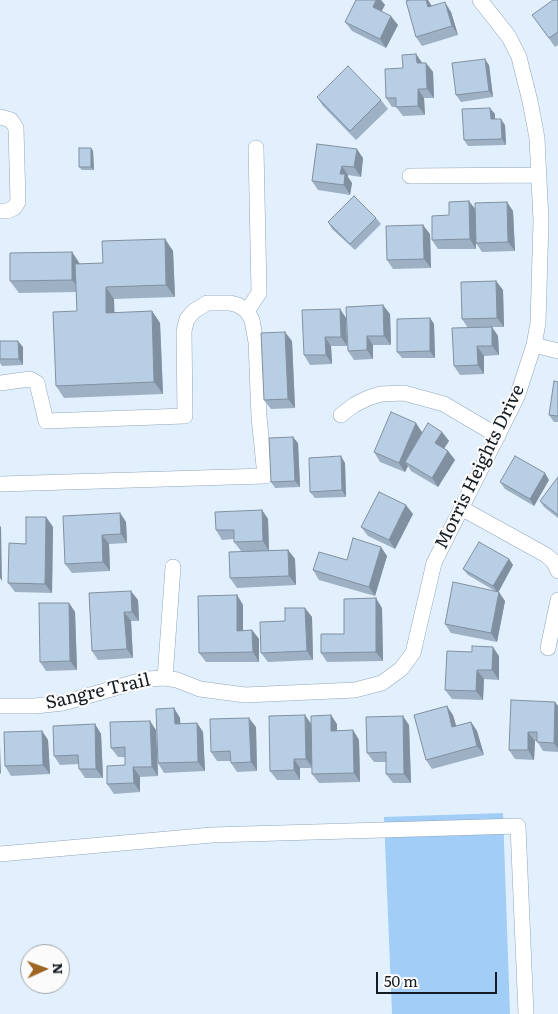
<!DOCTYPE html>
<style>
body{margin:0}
#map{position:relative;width:558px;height:1014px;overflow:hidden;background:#e2f0fd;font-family:Literata,serif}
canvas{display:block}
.north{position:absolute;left:20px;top:944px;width:50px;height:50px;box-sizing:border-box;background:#fbfbfb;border:1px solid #9ea1a5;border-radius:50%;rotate:88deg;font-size:14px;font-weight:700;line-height:20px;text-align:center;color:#131b23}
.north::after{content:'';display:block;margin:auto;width:18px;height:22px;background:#9e6622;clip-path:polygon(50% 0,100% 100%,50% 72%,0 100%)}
.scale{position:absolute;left:376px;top:972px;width:121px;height:22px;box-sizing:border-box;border:2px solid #131b23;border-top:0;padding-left:6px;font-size:15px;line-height:18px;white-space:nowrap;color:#131b23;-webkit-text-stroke:4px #fbfbfb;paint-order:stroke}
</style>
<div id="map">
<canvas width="558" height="1014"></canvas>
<div class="north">N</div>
<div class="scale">50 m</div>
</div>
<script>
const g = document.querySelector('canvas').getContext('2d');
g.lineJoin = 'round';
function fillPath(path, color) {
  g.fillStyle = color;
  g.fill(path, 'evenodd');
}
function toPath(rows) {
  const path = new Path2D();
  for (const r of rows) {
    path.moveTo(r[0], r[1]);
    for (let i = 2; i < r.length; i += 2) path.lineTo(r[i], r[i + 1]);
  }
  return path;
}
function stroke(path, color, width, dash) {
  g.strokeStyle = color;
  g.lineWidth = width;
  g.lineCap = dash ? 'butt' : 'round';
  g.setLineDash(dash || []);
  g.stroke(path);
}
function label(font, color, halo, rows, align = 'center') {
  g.font = font + ' Literata,serif';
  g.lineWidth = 4.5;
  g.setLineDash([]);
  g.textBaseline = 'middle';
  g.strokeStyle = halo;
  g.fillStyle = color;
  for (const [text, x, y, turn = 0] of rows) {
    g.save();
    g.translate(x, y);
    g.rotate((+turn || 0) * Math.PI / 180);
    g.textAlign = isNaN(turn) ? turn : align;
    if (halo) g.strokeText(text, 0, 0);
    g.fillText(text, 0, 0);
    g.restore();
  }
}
fillPath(toPath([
 [503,813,510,1014,392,1014,384,817]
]), '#a1cdf6');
const minor = toPath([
 [0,117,11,120,16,128,18,202,14,208,7,211,0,211],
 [410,176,539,175],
 [247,311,259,293,256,148],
 [534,345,558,351],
 [0,383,30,379,37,383,46,421,185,416,184,331,187,319,194,311,207,303,230,303,238,305,247,311,252,320,256,342,259,417,265,476,0,484],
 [341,415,354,405,368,398,381,394,404,393,444,404,498,436],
 [461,508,546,555,553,561,558,571],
 [548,648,558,600],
 [165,678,173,567],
 [0,706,35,706,63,703,146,679,165,678,177,680,200,689,245,695,355,690,382,683,401,669,413,653,434,563,517,397,534,345,538,323,541,221,537,138,530,101,519,57,509,37,480,0],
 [0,854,212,835,518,826,526,1014]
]);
stroke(minor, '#90a6bb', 16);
stroke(minor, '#fff', 15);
fillPath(toPath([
 [356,0,381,0,385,5,381,11,398,25,386,48,352,31,345,22],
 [409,0,428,0,432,6,451,12,458,35,422,46,416,37],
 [558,0,558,45,555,47,532,15],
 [416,54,422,63,426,63,433,72,434,98,424,98,425,115,403,116,396,107,392,107,386,98,403,68],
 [489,65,493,97,461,102,456,95],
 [317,97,381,100,388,109,356,140,323,106],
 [495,114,495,119,505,125,506,145,468,146,464,140],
 [317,144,363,158,361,177,348,175,348,177,352,183,350,195,318,190,312,181],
 [91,148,93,151,94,170,82,170,79,167],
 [475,209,513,211,515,251,482,252,476,243,476,249,438,249,432,240,449,215],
 [376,218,381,224,355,250,332,229,328,222],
 [430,234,431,268,393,269,387,260],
 [165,239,173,251,175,297,114,299,114,313,152,311,160,323,163,394,64,398,56,386,77,311,76,292,19,293,10,281,72,252,80,264,103,263],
 [496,281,503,290,504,327,492,327,498,336,499,355,484,356,484,374,460,375,454,366,468,328,462,319],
 [340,309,346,318,347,346,331,346,332,364,310,365,304,355],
 [390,314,391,345,373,345,373,359,354,360,348,351],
 [430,318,434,324,435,358,402,358,397,352],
 [292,341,295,408,271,409,264,400],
 [23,347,23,365,2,366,0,363,0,359],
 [558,382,558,422,554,422,549,415],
 [422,432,442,432,449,441,444,448,448,451,455,460,438,487,411,471,408,466,405,472,380,462,374,452],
 [298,443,300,487,275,488,271,482],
 [345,463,346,497,315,498,310,492],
 [558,477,558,518,544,507,540,501],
 [549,480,534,506,505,489,500,482],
 [262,510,268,519,269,550,288,550,295,559,296,585,237,588,230,578,241,551,234,542,234,539,222,540,216,530],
 [120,513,126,522,127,543,109,544,110,571,72,573,65,564],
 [413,514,395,549,368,536,361,527],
 [46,517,53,527,52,593,15,592,8,583,26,544],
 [387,556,375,596,319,580,313,570,347,560],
 [509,559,513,565,498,592,505,601,497,642,451,633,445,624,495,591,468,575,463,569],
 [89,593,138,600,139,621,131,621,133,658,98,660,92,651],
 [237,595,243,605,243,630,252,630,259,639,259,662,206,662,199,653],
 [69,603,75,612,77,670,46,671,40,662],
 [305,608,312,617,313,660,268,662,261,653,285,621],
 [382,608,383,661,327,662,321,653,344,634],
 [499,656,499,680,484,679,483,700,452,699,445,690],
 [555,702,558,706,558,752,543,751,537,741,535,741,534,760,515,759,509,750],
 [174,708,180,718,180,724,197,723,203,732,205,771,164,773,158,763],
 [453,715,456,726,471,722,477,731,484,755,432,769,426,760],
 [95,724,101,734,103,778,85,778,79,769,79,764,60,765,54,756],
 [311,724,337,724,337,731,353,730,359,740,360,782,319,783,312,774,312,768,300,768,300,780,277,780,270,771],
 [409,725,411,783,393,783,386,774,386,762,374,762,367,753],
 [256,727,257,771,237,772,231,763,231,761,217,761,211,752],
 [156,730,158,776,140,777,140,792,114,794,107,784,125,765,125,757,118,757,111,748],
 [42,731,48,740,50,774,11,776,5,766]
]), '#9eb1c4');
fillPath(toPath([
 [376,0,381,0,385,5,379,16,373,7],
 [426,0,428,0,431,5,435,16,428,7],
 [445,2,451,12,458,35,452,26],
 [391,16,398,25,386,48,380,39],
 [416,54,423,64,417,63],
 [485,59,489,65,493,97,489,91],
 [426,63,433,72,434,98,427,89],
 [418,89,424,98,425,115,418,106],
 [490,108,495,114,495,126,491,119],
 [501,119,505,125,506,145,502,139],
 [91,148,93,151,94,170,91,167],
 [357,149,363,158,361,177,354,167],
 [342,166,348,175,348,177,352,183,350,195,344,185,340,174],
 [469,201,476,210,476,249,470,239],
 [507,202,513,211,515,251,508,242],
 [423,225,430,234,431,268,424,259],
 [165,239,173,251,175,297,166,285],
 [72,252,80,264,81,291,72,280],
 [496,281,503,290,504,327,497,318],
 [106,287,114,299,115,325,106,313],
 [383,305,390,314,391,345,384,336],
 [340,309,346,318,347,346,341,337],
 [152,311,160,323,163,394,154,382],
 [430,318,434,324,435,358,430,351],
 [492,327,498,336,499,355,492,346],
 [285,332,292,341,295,408,288,399],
 [367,336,373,345,373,359,367,350],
 [325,337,331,346,332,364,326,355],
 [18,341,23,347,23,365,19,359],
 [477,346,484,356,484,374,478,365],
 [416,423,422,432,405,462,408,466,405,472,399,463],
 [442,432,449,441,442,452,435,443],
 [293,437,298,443,300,487,295,481],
 [448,451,455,460,438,487,432,478],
 [341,456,345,463,346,497,342,490],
 [545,473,549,480,534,506,530,499],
 [406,505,413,514,395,549,389,540],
 [262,510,268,519,269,551,263,541],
 [120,513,126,522,127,543,121,534],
 [46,517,53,527,52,593,45,584],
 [0,526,1,527,2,581,0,578],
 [102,535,109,544,110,571,103,562],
 [381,547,387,556,375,596,369,587],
 [288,550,295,559,296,585,289,576],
 [509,559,513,565,498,593,493,586],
 [131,591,138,600,139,621,132,612],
 [499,592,505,601,497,642,491,633],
 [237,595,243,605,243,640,237,631],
 [376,598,382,608,383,661,376,652],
 [69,603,75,612,77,670,70,661],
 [305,608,312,617,313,660,307,651],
 [124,612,131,621,133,658,127,649],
 [252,630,259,639,259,662,253,652],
 [493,647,499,656,499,680,492,670],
 [477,670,484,679,483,700,476,691],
 [555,702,558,706,558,749,554,743],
 [447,706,453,715,459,736,452,727],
 [174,708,180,718,181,733,175,724],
 [305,715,312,725,313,768,306,759],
 [331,715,337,724,337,740,331,731],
 [403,716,409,725,411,783,404,774],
 [249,718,256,727,257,771,251,762],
 [150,721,156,730,158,776,152,767],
 [471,722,477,731,484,755,477,746],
 [197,723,203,732,205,771,198,762],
 [95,724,101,734,103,778,96,769],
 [353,730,359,740,360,782,354,773],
 [42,731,48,740,50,774,43,765],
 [528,732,535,741,534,760,528,750],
 [0,746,1,774,0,773],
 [294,759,300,768,300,780,294,770],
 [133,767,140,777,140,792,134,783]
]), '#8190a0');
const building = toPath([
 [356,0,376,0,373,7,391,16,380,39,345,22,356,0],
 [409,0,426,0,428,7,445,2,452,26,416,37,406,1,409,0],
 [553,0,558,0,558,32,549,38,532,15,553,0],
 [416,54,417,63,426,63,427,89,418,89,418,106,396,107,396,98,386,98,385,69,403,68,402,55,416,54],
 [485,59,489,91,456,95,452,63,485,59],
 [348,66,381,100,350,131,317,97,348,66],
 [490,108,491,119,501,119,502,139,464,140,462,109,490,108],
 [317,144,357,149,354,167,342,166,340,174,345,174,344,185,312,181,317,144],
 [79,148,91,148,91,167,79,167,79,148],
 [354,196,376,218,350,244,328,222,354,196],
 [469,201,470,239,432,240,432,216,449,215,449,202,469,201],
 [507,202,508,242,476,243,475,203,507,202],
 [423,225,424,259,387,260,386,226,423,225],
 [165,239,166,285,106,287,106,313,152,311,154,382,56,386,53,312,77,311,75,264,103,263,102,241,165,239],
 [72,252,72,280,10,281,10,253,72,252],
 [496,281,497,318,462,319,461,282,496,281],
 [383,305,384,336,367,336,367,350,348,351,346,307,383,305],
 [340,309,341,337,325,337,326,355,304,355,302,310,340,309],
 [430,318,430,351,397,352,397,319,430,318],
 [492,327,492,346,477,346,478,365,454,366,452,328,492,327],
 [285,332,288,399,264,400,261,333,285,332],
 [0,341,18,341,19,359,0,359,0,341],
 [554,381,558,382,558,416,549,415,554,381],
 [391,412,416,423,399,463,374,452,391,412],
 [428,423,442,432,435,443,448,451,432,478,405,462,428,423],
 [293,437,295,481,271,482,269,438,293,437],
 [341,456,342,490,310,492,309,458,341,456],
 [515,456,545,473,530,499,500,482,515,456],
 [558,477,558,515,540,501,558,477],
 [379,492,406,505,389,540,361,527,379,492],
 [262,510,263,541,234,542,234,530,216,530,215,512,262,510],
 [120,513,121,534,102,535,103,562,65,564,63,516,120,513],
 [26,517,46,517,45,584,8,583,9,543,26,544,26,517],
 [353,538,381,547,369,587,313,570,319,552,347,560,353,538],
 [479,542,509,559,493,586,463,569,479,542],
 [288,550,289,576,230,578,229,552,288,550],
 [453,582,499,592,491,633,445,624,453,582],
 [131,591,132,612,124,612,127,649,92,651,89,593,131,591],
 [237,595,237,631,252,630,253,652,199,653,198,596,237,595],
 [376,598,376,652,321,653,321,634,344,634,344,599,376,598],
 [39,603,69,603,70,661,40,662,39,603],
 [285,608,305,608,307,651,261,653,260,622,285,621,285,608],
 [472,646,493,647,492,670,477,670,476,691,445,690,447,651,472,652,472,646],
 [511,700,555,702,554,743,537,742,537,732,528,732,528,750,509,750,511,700],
 [447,706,452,727,471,722,477,746,426,760,414,715,447,706],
 [174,708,175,724,197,723,198,762,158,763,156,709,174,708],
 [305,715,306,759,294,759,294,770,270,771,269,716,305,715],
 [331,715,331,731,353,730,354,773,312,774,311,716,331,715],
 [403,716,404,774,386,774,386,752,367,753,366,717,403,716],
 [249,718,251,762,231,763,230,751,211,752,210,719,249,718],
 [150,721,152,767,133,767,134,783,107,784,107,766,125,765,125,747,111,748,110,722,150,721],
 [95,724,96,769,79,769,78,755,54,756,53,726,95,724],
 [42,731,43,765,5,766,4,732,42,731]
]);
fillPath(building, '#b8cee4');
stroke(building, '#8190a0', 1);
label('18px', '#131b23', '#fbfbfb', [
 ["Morris Heights Drive",480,467,-64],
 ["Sangre Trail",98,692,-13]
]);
</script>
